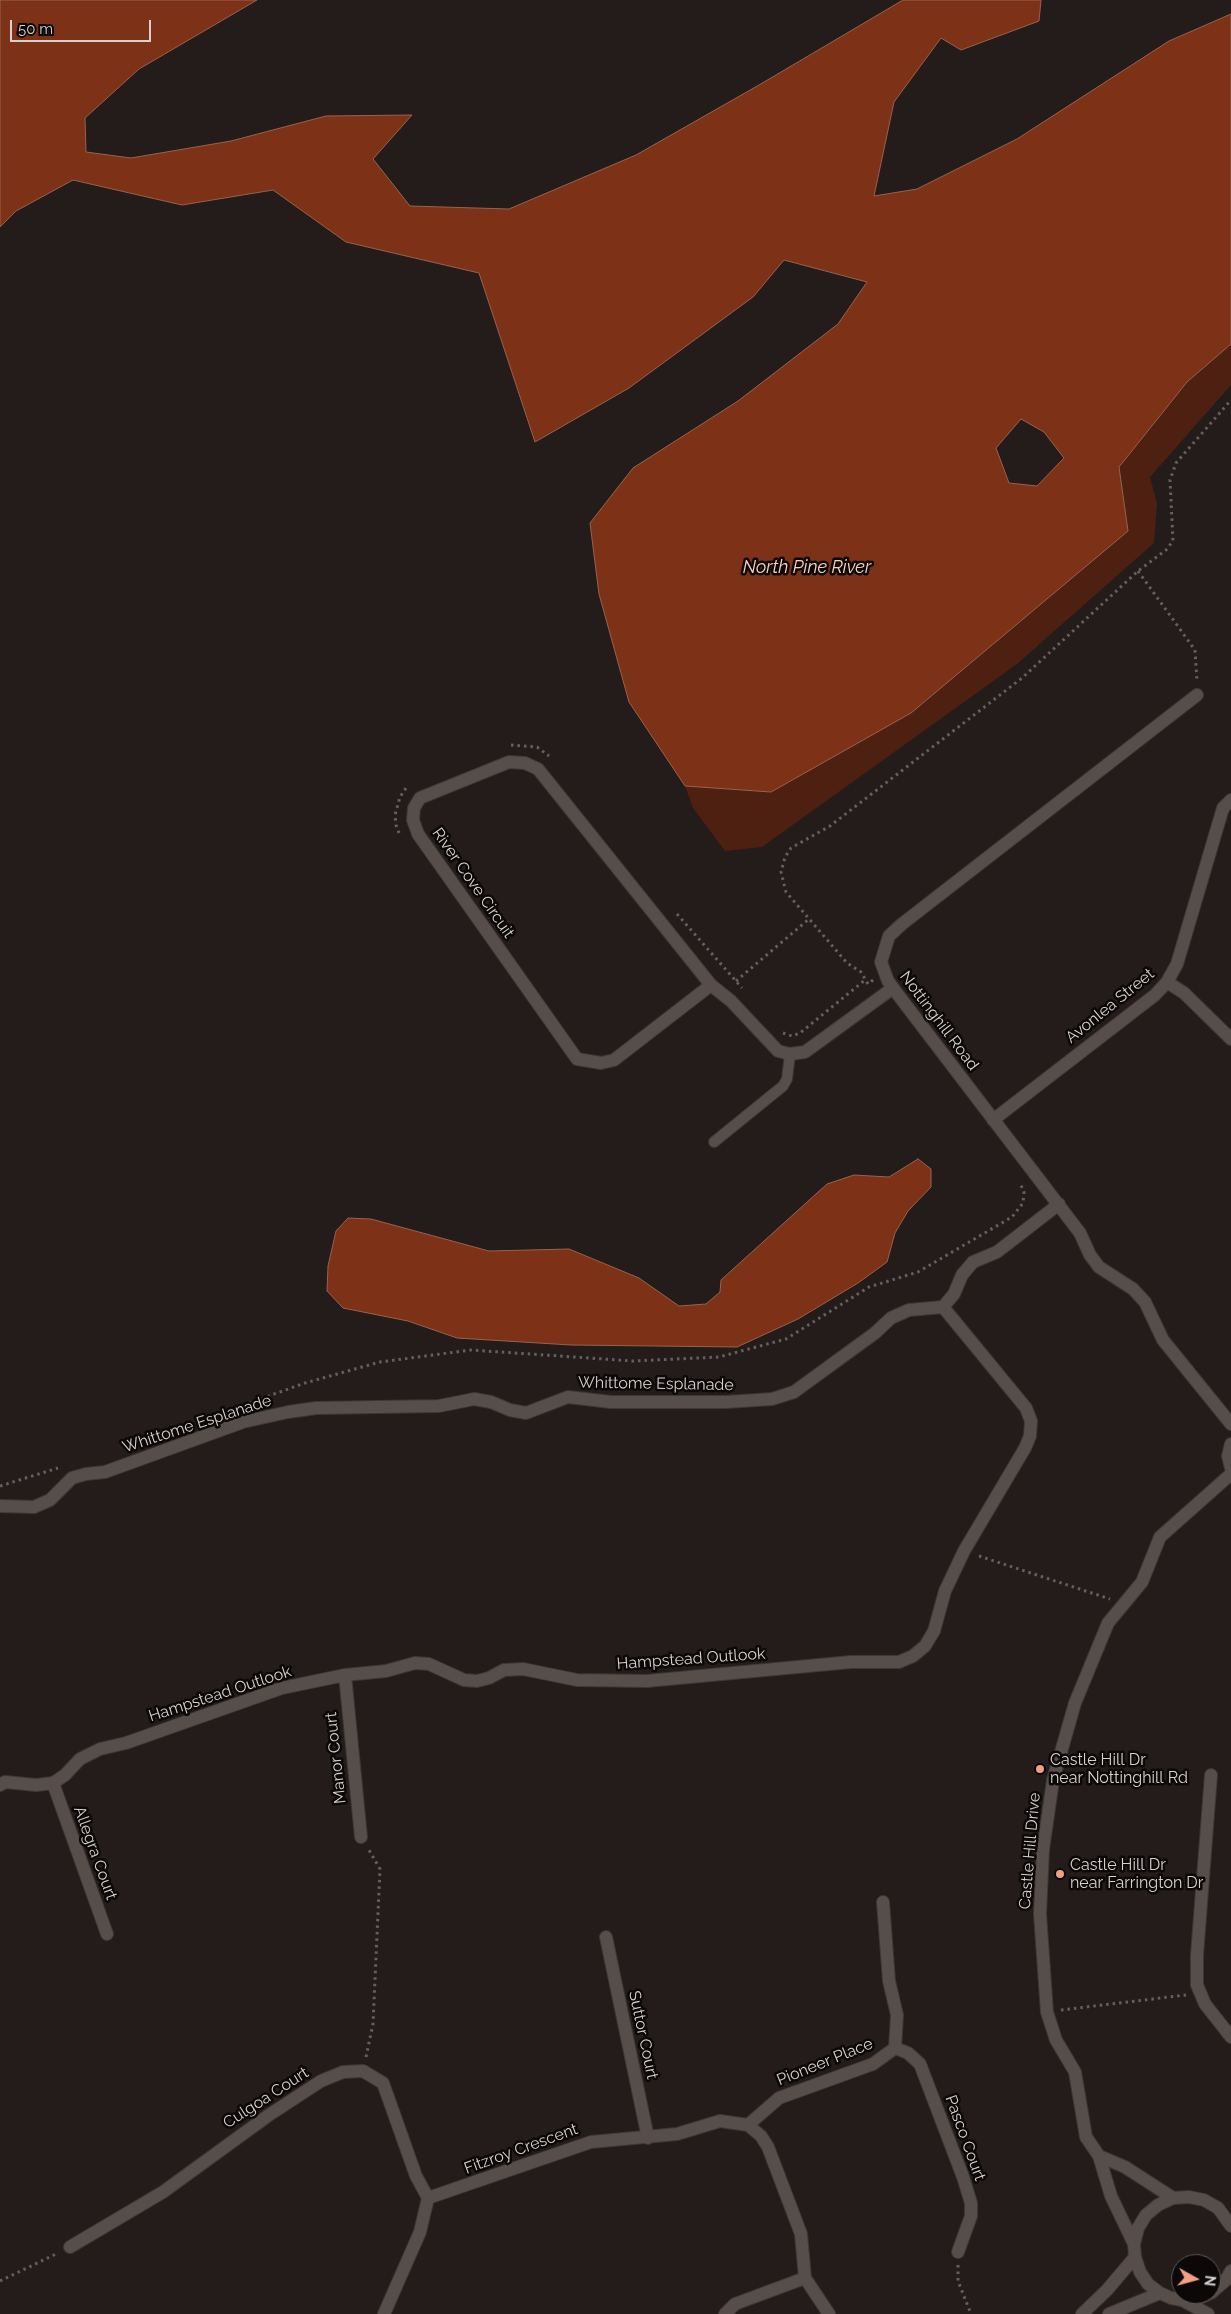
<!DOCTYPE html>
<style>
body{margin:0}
#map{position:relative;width:1231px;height:2314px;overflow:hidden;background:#241c1a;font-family:Raleway,sans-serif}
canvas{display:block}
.north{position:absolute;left:1171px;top:2254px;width:50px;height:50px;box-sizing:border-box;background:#0b0807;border:1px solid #5c5857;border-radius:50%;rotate:97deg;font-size:14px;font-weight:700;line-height:20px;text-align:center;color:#d6d1cf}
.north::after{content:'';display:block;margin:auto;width:18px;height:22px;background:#f39f83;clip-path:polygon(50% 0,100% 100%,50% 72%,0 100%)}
.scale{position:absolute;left:10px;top:20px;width:141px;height:22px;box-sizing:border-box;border:2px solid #d6d1cf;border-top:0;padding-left:6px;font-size:15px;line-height:18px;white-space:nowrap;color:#d6d1cf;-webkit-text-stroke:4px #0b0807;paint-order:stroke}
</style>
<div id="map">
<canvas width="1231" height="2314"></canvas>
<div class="north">N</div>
<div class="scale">50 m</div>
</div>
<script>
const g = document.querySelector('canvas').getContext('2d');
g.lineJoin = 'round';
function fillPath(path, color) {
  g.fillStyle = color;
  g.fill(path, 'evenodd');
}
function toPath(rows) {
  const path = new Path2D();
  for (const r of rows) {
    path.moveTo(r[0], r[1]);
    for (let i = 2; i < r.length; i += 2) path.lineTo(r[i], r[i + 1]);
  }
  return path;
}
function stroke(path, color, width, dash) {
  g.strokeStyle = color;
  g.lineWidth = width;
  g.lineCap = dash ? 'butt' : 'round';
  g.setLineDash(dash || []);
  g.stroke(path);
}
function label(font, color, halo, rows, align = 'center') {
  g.font = font + ' Raleway,sans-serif';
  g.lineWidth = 5;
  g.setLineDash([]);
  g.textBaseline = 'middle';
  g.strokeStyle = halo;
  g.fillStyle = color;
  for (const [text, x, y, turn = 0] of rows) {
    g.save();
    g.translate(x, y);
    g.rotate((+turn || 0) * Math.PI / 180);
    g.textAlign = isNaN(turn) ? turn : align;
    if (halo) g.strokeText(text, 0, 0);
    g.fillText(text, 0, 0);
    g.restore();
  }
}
fillPath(toPath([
 [1231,344,1231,385,1150,477,1157,504,1154,543,1017,664,762,847,725,851,693,808,685,786,771,792,1128,531,1119,467,1187,382]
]), '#4d2011');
const water = toPath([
 [0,0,257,0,139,69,85,118,86,152,131,158,231,141,326,116,412,115,373,159,410,206,509,209,636,155,759,85,903,0,1041,0,1039,21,961,50,941,38,894,102,874,196,917,189,1017,139,1169,41,1231,14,1231,344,1187,382,1119,467,1128,531,911,713,771,792,685,786,629,702,599,594,590,523,633,468,738,401,838,324,867,282,784,260,753,297,629,388,535,442,479,273,346,242,273,190,182,205,73,180,16,211,0,227,0,0],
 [1021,419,1044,432,1064,458,1037,486,1009,483,996,448,1021,419],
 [918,1159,931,1169,931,1187,908,1211,895,1233,887,1262,858,1283,798,1319,737,1347,571,1345,457,1338,408,1321,343,1308,327,1291,328,1266,336,1231,348,1218,371,1219,489,1251,569,1249,639,1278,679,1306,706,1304,720,1292,721,1280,827,1184,854,1175,889,1177,918,1159]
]);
fillPath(water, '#7d3218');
stroke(water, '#98624f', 1);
const service = toPath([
 [714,1142,783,1086,787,1079,790,1054]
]);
const minor = toPath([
 [1197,695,902,924,889,936,881,962,888,981,899,996,1080,1233,1090,1255,1099,1267,1133,1289,1145,1302,1163,1340,1231,1424],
 [1167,982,1184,993,1231,1039],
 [711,985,614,1060,601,1063,577,1059,418,834,413,820,414,808,420,798,509,762,525,763,538,769,711,985,731,1001,778,1051,790,1054,805,1052,893,988],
 [993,1120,1155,995,1167,982,1177,964,1223,808,1231,800],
 [0,1506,34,1507,50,1500,72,1478,86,1474,105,1472,243,1422,288,1412,316,1408,439,1406,474,1399,491,1402,510,1410,526,1413,568,1397,611,1402,726,1402,772,1399,794,1392,875,1333,891,1318,909,1310,943,1307,954,1294,962,1275,973,1262,997,1252,1059,1204],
 [345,1675,361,1837],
 [1211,1775,1197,1955,1197,1985,1205,2004,1231,2037],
 [53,1783,107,1934],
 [0,1785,5,1782,36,1785,53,1783,65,1775,80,1759,100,1749,126,1743,282,1688,345,1675,386,1671,415,1663,429,1664,464,1680,477,1681,489,1678,504,1670,523,1669,577,1680,647,1681,851,1662,899,1662,913,1656,925,1646,934,1631,945,1591,964,1551,1025,1448,1030,1436,1031,1421,1026,1408,943,1307],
 [606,1937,648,2138],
 [895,2048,908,2053,920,2064,963,2177,971,2203,971,2216,958,2252],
 [748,2125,779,2098,873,2064,895,2048,897,2015,889,1981,883,1902],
 [70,2247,163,2192,269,2115,321,2081,343,2072,363,2071,383,2083,416,2176,428,2198],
 [384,2314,420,2232,428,2198,591,2142,677,2134,720,2121,748,2125,761,2136,768,2147,801,2234,805,2278,829,2314],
 [725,2314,735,2304,805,2278]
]);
const tertiary = toPath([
 [1231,1444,1228,1456,1231,1468],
 [1099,2156,1125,2167,1173,2198],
 [1134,2244,1111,2196,1099,2156,1086,2137,1075,2072,1056,2040,1047,2012,1040,1914,1043,1850,1053,1780,1075,1703,1108,1623,1142,1582,1160,1537,1231,1474],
 [1211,2293,1226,2280,1231,2271],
 [1208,2294,1199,2298,1182,2300,1171,2298,1160,2293,1148,2284,1140,2272,1135,2257,1134,2244,1138,2228,1146,2215,1158,2205,1173,2198,1189,2197,1204,2200,1218,2208,1231,2226],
 [1182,2300,1208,2314],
 [1082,2314,1107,2290,1135,2257],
 [1109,2314,1160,2293]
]);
stroke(service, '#3d3735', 12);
stroke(minor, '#3d3735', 14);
stroke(tertiary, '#3d3735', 14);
stroke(toPath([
 [1138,571,1195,650,1197,682],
 [511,745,537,747,549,756],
 [399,833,396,825,395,815,400,797,406,788],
 [677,914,742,988],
 [873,980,868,984,861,972,847,963,786,892,781,872,785,857,791,848,830,826,1022,678,1138,571,1166,550,1173,541,1170,480,1176,463,1231,400],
 [736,981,809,919],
 [783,1033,792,1036,800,1033,865,980],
 [249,1403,305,1383,380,1362,471,1350,633,1361,719,1357,786,1339,869,1287,918,1272,1012,1217,1023,1203,1024,1192,1020,1183],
 [0,1486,58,1468],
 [979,1556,1110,1599],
 [1061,2010,1186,1995],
 [366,2057,373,2024,380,1869,369,1850],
 [958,2265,958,2281,971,2314],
 [0,2281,58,2253]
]), '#665f5d', 3, [2.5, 4]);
stroke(service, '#574e4b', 10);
stroke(minor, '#574e4b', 12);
stroke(tertiary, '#574e4b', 12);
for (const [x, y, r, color] of [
 [1040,1769,5,"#f39f83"],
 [1060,1874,5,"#f39f83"]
]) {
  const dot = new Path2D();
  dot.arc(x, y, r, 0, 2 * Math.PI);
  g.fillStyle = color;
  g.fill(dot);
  stroke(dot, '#0b0807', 2);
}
label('16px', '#d6d1cf', '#0b0807', [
 ["River Cove Circuit",473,883,55],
 ["Avonlea Street",1110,1006,-39],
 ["Nottinghill Road",939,1021,53],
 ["Whittome Esplanade",656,1384,1],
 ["Whittome Esplanade",197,1424,-18],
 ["Hampstead Outlook",691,1659,-4],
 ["Hampstead Outlook",220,1694,-18],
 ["Manor Court",336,1758,-96],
 ["Castle Hill Drive",1030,1851,-85],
 ["Allegra Court",95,1853,70],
 ["Suttor Court",643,2035,78],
 ["Pioneer Place",825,2062,-22],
 ["Culgoa Court",266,2098,-33],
 ["Pasco Court",965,2138,70],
 ["Fitzroy Crescent",521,2149,-20]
]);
label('16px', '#d6d1cf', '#0b0807', [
 ["Castle Hill Dr",1050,1760],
 ["near Nottinghill Rd",1050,1778],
 ["Castle Hill Dr",1070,1865],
 ["near Farrington Dr",1070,1883]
], 'left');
label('italic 18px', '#fed0c0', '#0b0807', [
 ["North Pine River",807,568]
]);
</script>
